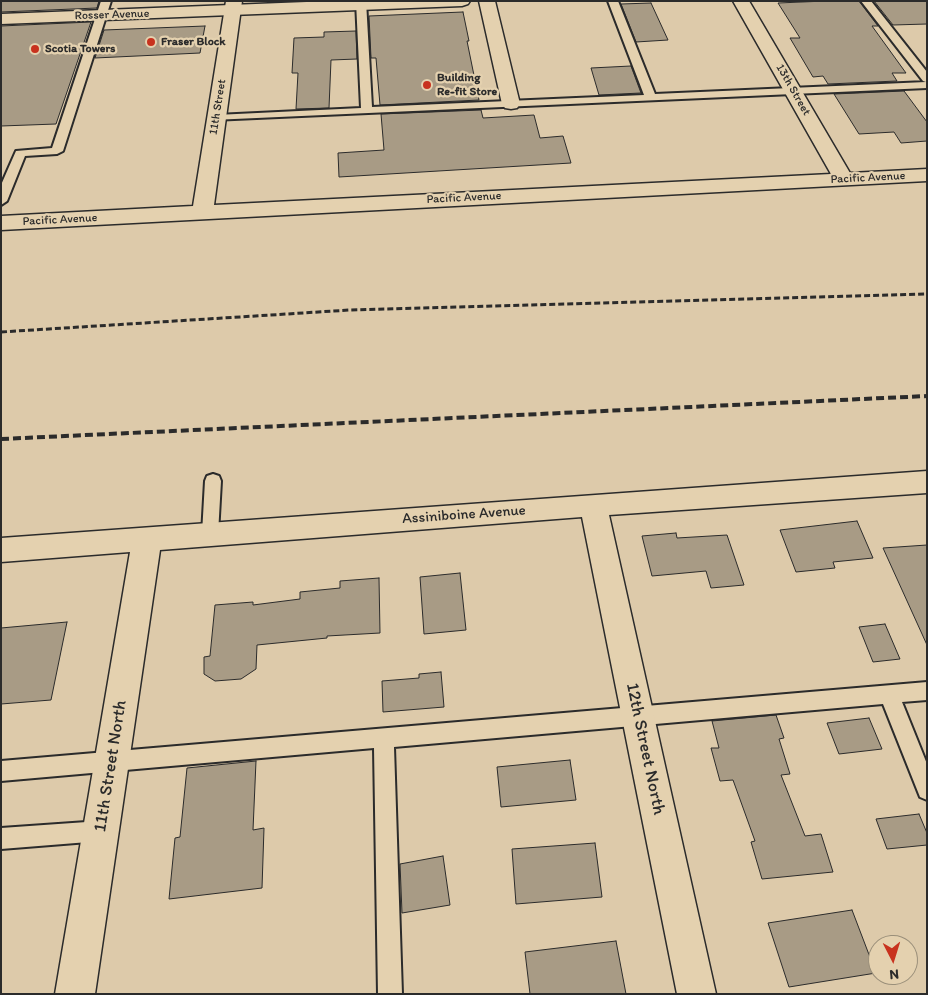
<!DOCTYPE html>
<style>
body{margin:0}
#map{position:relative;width:928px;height:995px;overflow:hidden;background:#ddcaaa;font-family:Itim,sans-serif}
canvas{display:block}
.frame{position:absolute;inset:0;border:2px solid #2b2b2b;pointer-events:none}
.north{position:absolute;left:868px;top:935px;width:50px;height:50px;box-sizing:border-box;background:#e4d1af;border:1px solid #9a8f7a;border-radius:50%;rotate:175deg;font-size:14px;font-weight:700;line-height:20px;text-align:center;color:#2b2b2b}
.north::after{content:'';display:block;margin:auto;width:18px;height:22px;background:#c8321e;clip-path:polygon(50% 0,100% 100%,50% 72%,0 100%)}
</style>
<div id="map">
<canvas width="928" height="995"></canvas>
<div class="frame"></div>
<div class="north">N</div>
</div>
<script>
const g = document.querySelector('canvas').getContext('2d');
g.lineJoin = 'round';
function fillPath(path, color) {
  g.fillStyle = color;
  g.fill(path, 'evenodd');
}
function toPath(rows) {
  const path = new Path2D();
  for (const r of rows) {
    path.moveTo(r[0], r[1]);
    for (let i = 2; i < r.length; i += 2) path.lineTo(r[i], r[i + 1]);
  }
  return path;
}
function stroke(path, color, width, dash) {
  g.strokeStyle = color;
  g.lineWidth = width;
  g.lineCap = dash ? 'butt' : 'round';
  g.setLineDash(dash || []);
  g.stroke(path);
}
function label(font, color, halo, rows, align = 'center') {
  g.font = font + ' Itim,sans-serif';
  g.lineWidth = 4.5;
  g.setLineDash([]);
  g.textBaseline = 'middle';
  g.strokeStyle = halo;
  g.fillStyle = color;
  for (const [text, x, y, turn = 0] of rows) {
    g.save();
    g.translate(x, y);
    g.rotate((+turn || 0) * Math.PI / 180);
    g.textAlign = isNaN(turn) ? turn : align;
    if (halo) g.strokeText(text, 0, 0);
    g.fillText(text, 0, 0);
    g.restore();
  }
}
const building = toPath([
 [1,1,99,1,97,8,1,12,1,1],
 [826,1,859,1,878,26,872,26,906,73,892,73,897,81,828,84,823,76,813,77,790,38,800,38,778,3,826,1],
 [874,1,927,1,927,24,893,25,874,1],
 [651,3,668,40,636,42,621,4,651,3],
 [463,12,469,41,467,41,479,100,380,105,376,58,371,58,369,16,463,12],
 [91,22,56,124,1,126,1,26,91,22],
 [205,26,200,53,95,58,104,30,205,26],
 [356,31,357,59,331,60,329,108,296,109,298,73,292,73,294,38,324,37,324,32,356,31],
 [631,66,641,93,599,95,591,68,631,66],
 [904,91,927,122,927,141,901,143,894,132,859,134,834,94,904,91],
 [481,110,483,118,534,115,540,138,563,136,571,163,339,177,338,153,384,150,381,114,481,110],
 [857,521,873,558,833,562,835,568,796,572,780,530,857,521],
 [676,533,677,538,727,535,744,585,711,588,706,571,652,576,642,536,676,533],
 [927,545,927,645,883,548,927,545],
 [460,573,466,630,424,634,420,577,460,573],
 [379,578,380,633,327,636,327,638,257,645,256,669,241,679,215,681,204,674,204,657,210,656,215,605,253,602,253,605,300,599,300,592,340,588,340,581,379,578],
 [67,622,51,700,1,704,1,628,67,622],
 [885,624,900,659,873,662,859,627,885,624],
 [441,672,444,707,383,712,382,681,419,678,419,674,441,672],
 [776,715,784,738,779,739,790,774,781,775,805,836,821,834,833,872,762,879,751,842,755,841,733,780,720,781,711,748,719,748,712,721,776,715],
 [869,718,882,749,839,754,827,723,869,718],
 [570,760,576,800,501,807,497,767,570,760],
 [256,761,253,830,264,828,262,888,169,899,175,838,180,837,187,768,256,761],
 [919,814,927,833,927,845,887,849,876,819,919,814],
 [595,843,602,897,516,904,512,849,595,843],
 [443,856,450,905,402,913,400,864,443,856],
 [852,910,876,973,789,987,768,923,852,910],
 [616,941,626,994,530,994,525,952,616,941]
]);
fillPath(building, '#a89b85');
stroke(building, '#2b2b2b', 1);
const lane = toPath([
 [101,1,111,1,63,151,57,154,25,156,7,201,1,205,1,185,16,151,52,148,101,1],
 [356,1,366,1,372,107,644,95,608,1,618,1,655,94,926,82,923,81,861,1,871,1,927,72,927,88,212,120,210,118,216,115,361,108,356,1],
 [213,474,219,476,221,481,218,534,216,539,210,541,204,539,202,534,205,481,207,476,213,474],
 [927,682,927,700,902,702,927,764,927,800,920,797,883,704,394,747,402,994,378,994,374,748,1,781,1,761,927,682],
 [101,821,108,824,111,831,108,838,101,841,1,849,1,828,101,821]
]);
const street = toPath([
 [226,1,242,1,214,205,831,174,733,1,749,1,850,173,927,169,927,181,1,230,1,216,193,206,226,1],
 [479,1,495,1,520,104,517,108,511,109,505,108,502,104,479,1],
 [927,471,927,493,609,515,716,994,677,994,582,517,160,550,95,994,55,994,130,552,1,562,1,538,927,471]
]);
const secondary = toPath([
 [332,1,470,1,468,4,462,6,1,24,1,14,332,1]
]);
stroke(lane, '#2b2b2b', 4);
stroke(street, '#2b2b2b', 3);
stroke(secondary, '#2b2b2b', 3);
fillPath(lane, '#e4d1af');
fillPath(street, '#e4d1af');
fillPath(secondary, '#e4d1af');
stroke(toPath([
 [1,332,350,310,927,294]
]), '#2b2b2b', 3, [6, 3]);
stroke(toPath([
 [1,439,927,396]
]), '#2b2b2b', 4, [8, 4]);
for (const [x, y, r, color] of [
 [151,42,5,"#c8321e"],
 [35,49,5,"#c8321e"],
 [427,85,5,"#c8321e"]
]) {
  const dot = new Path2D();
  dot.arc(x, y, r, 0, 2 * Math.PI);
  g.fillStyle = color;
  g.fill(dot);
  stroke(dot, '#e4d1af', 2);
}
label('12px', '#2b2b2b', '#e4d1af', [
 ["Rosser Avenue",112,15,-2],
 ["13th Street",793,90,60],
 ["11th Street",218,107,-81],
 ["Pacific Avenue",868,178,-3],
 ["Pacific Avenue",464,198,-3],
 ["Pacific Avenue",60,220,-3]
]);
label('bold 12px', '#2b2b2b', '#e4d1af', [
 ["Fraser Block",161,42],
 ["Scotia Towers",45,49],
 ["Building",437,78],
 ["Re-fit Store",437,92]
], 'left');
label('15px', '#2b2b2b', '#e4d1af', [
 ["Assiniboine Avenue",464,515,-4]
]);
label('18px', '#2b2b2b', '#e4d1af', [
 ["12th Street North",645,749,78],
 ["11th Street North",111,766,-81]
]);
</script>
